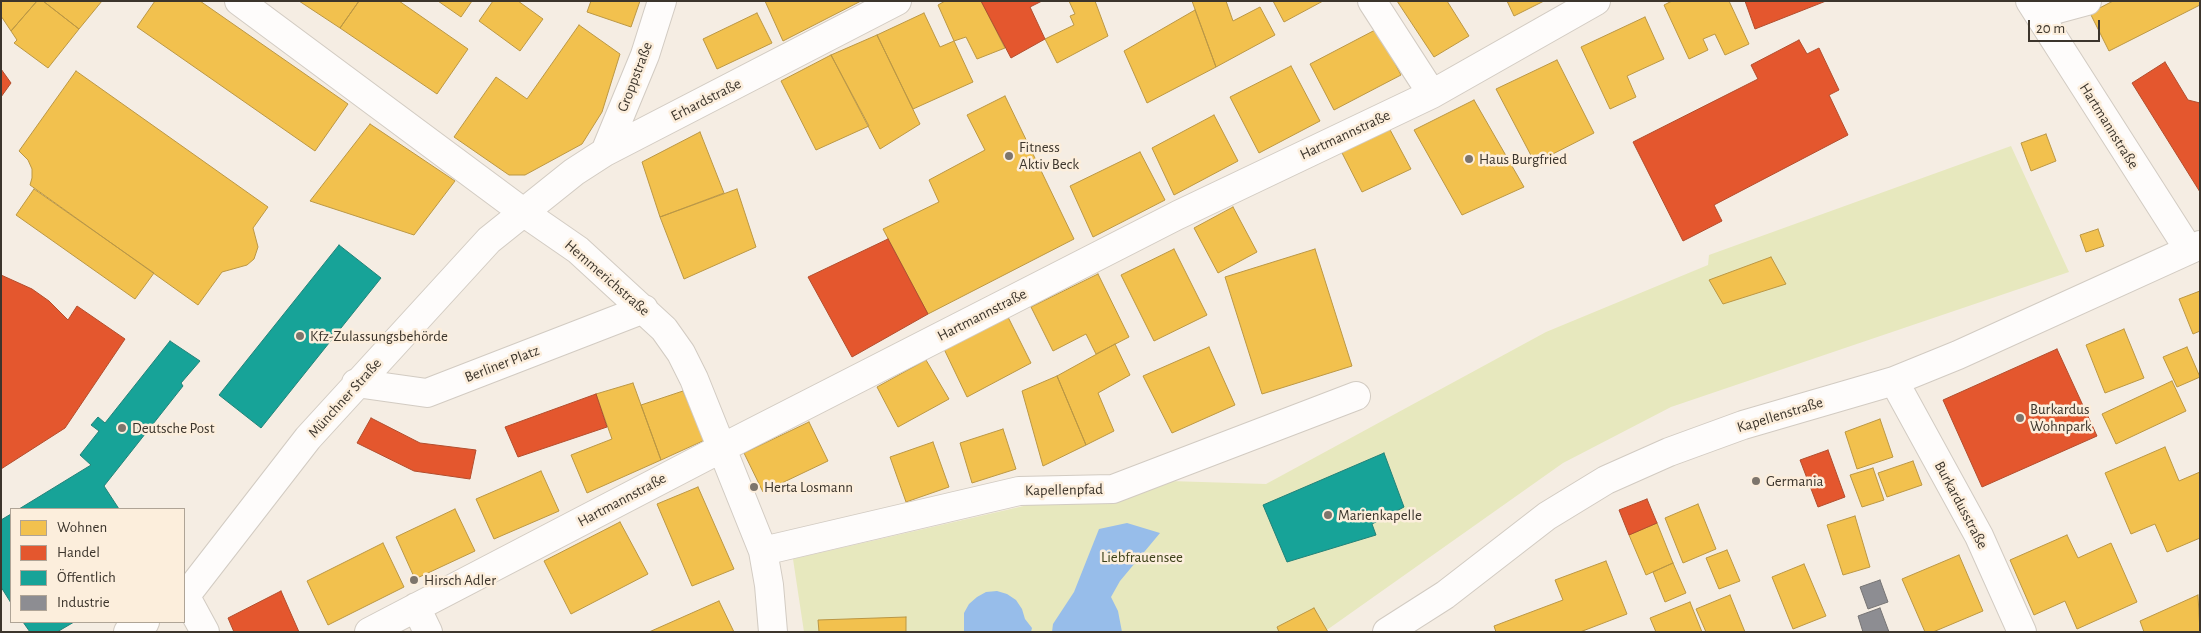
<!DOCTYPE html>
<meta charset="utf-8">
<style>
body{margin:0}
#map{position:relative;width:2201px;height:633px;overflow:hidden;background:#f5ede3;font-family:"Alegreya Sans",sans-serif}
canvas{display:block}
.frame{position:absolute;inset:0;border:2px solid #3c352c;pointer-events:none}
.legend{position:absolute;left:10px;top:508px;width:175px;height:115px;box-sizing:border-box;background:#fceedc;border:1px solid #afa496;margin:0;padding:6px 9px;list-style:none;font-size:15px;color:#3c352c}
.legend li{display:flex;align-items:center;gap:10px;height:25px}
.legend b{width:25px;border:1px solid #afa496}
.scale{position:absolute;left:2028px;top:20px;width:72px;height:22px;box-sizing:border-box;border:2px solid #3c352c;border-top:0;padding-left:6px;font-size:15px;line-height:18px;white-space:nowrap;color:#3c352c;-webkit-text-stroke:4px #fceedc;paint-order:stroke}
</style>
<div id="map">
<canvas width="2201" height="633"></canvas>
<div class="frame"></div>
<ul class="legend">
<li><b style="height:14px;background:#f2c14e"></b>Wohnen</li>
<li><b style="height:14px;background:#e4572e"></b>Handel</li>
<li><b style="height:14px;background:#17a398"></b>Öffentlich</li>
<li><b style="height:14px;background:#8d8d92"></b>Industrie</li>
</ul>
<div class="scale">20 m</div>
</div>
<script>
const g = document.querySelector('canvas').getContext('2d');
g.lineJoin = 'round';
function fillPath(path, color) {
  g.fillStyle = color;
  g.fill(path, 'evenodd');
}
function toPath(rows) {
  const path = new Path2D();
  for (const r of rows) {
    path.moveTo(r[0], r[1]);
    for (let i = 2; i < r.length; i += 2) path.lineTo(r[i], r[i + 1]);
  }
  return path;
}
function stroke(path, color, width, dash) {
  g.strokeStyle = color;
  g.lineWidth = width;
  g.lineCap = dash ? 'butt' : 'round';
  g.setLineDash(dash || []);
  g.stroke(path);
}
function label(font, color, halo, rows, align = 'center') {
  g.font = font + ' "Alegreya Sans",sans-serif';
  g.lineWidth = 5;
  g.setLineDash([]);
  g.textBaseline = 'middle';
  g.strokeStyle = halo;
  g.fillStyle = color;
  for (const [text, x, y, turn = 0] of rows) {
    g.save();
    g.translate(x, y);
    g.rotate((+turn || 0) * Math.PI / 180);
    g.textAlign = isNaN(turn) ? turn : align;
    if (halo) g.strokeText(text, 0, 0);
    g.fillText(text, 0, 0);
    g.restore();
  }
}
fillPath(toPath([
 [2011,146,2069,272,1671,407,1563,463,1324,632,804,632,793,559,1137,480,1266,484,1546,332,1708,265,1709,255]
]), '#e7e8be');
fillPath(toPath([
 [1127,523,1160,533,1120,581,1111,597,1118,611,1122,632,1052,632,1053,624,1074,592,1099,529],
 [997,591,1007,594,1016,600,1022,609,1025,619,1032,628,1031,632,964,632,964,613,969,604,977,597,986,592]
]), '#97bdea');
const homes = toPath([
 [1,1,37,1,11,31,1,16,1,1],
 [37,1,43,1,79,29,48,68,14,43,17,40,11,31,37,1],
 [43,1,102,1,79,29,43,1],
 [155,1,200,1,348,104,315,151,137,27,155,1],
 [299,1,359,1,340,28,299,1],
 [359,1,399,1,468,49,437,94,340,28,359,1],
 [438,1,472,1,461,17,438,1],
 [493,1,518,1,543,19,520,51,479,21,493,1],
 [591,1,640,1,631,27,587,12,591,1],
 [765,1,861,1,783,41,765,1],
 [945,1,981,1,1005,48,977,59,966,37,954,41,938,5,945,1],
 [1069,1,1095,1,1108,36,1057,63,1045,39,1074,25,1070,16,1075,14,1069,1],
 [1192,1,1226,1,1233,21,1260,7,1275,35,1216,67,1192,1],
 [1273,1,1323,1,1284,22,1273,1],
 [1397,1,1447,1,1469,36,1434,57,1397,1],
 [1507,1,1544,1,1514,16,1507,1],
 [1672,1,1729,1,1749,44,1725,55,1715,34,1703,39,1708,50,1689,59,1664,5,1672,1],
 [2113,1,2200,1,2200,5,2109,51,2090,13,2113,1],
 [1195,10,1216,67,1147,103,1124,51,1195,10],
 [757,13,772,43,717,69,703,39,757,13],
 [924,13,940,47,954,41,973,82,913,109,877,35,924,13],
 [1645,17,1664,59,1627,76,1636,97,1610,109,1581,47,1645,17],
 [579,25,620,54,602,112,582,144,525,175,509,175,454,137,496,77,527,99,579,25],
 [1377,29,1401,75,1334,110,1310,64,1377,29],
 [877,35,920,124,880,149,831,55,877,35],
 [831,55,869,126,816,150,781,81,831,55],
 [1557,60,1594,133,1535,163,1496,89,1557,60],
 [1291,66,1320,121,1259,153,1230,97,1291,66],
 [76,71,268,207,253,228,258,247,254,259,247,265,222,272,198,305,30,185,32,178,32,169,28,160,19,151,76,71],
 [1005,96,1074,239,928,314,883,229,939,202,929,180,985,150,967,115,1005,96],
 [1474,100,1524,187,1462,215,1414,130,1474,100],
 [1214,115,1238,161,1174,195,1152,148,1214,115],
 [370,124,455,181,414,235,310,201,370,124],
 [1388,126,1411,169,1362,192,1340,149,1388,126],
 [700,132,724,193,660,217,642,162,700,132],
 [2046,134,2056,161,2031,171,2021,143,2046,134],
 [1140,152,1165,200,1093,237,1070,186,1140,152],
 [34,189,154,273,135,299,16,215,34,189],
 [737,189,756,247,684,279,660,217,737,189],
 [1233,207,1257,252,1218,273,1194,228,1233,207],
 [2098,229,2104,246,2086,252,2080,235,2098,229],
 [1174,249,1207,315,1154,341,1121,275,1174,249],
 [1315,249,1352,366,1262,394,1225,277,1315,249],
 [1771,257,1786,284,1723,304,1709,280,1771,257],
 [1098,274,1129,337,1096,354,1086,334,1053,351,1031,307,1098,274],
 [2200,291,2200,331,2193,334,2179,299,2200,291],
 [1008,317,1031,363,967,397,944,349,1008,317],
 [2124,329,2144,378,2105,393,2086,345,2124,329],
 [1115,344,1130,375,1098,393,1114,431,1086,445,1057,376,1115,344],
 [1209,347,1235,405,1172,433,1143,376,1209,347],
 [2187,347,2200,377,2177,387,2163,357,2187,347],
 [926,360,949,399,898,427,877,387,926,360],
 [1057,376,1086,445,1043,466,1022,391,1057,376],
 [2172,381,2186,411,2116,444,2102,414,2172,381],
 [633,383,661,460,587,493,571,455,612,439,596,394,633,383],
 [683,391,705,440,661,460,641,405,683,391],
 [1880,419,1893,457,1857,469,1845,432,1880,419],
 [809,422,828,461,763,492,744,453,809,422],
 [1003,429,1016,469,972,483,960,443,1003,429],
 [933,442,949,487,906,502,890,457,933,442],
 [2165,447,2179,481,2200,472,2200,538,2167,552,2155,524,2131,534,2105,473,2165,447],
 [1913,461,1922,485,1887,497,1878,473,1913,461],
 [1873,468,1884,500,1862,507,1850,475,1873,468],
 [541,471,559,511,494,539,476,499,541,471],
 [698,487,734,569,692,586,657,504,698,487],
 [1698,504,1716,549,1683,563,1665,518,1698,504],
 [455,509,475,551,415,579,396,537,455,509],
 [1855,516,1870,567,1843,575,1827,525,1855,516],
 [620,522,648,574,571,614,544,561,620,522],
 [1657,523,1673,563,1646,575,1629,535,1657,523],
 [2067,535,2078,558,2111,543,2137,602,2077,629,2065,601,2034,615,2010,560,2067,535],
 [383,543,404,587,328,625,307,581,383,543],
 [1727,550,1740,581,1719,589,1706,558,1727,550],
 [1959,555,1983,611,1933,632,1925,632,1902,579,1959,555],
 [1606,561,1627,614,1580,632,1496,632,1494,626,1563,600,1555,580,1606,561],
 [1673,563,1686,593,1665,602,1653,572,1673,563],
 [1804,564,1826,616,1793,629,1772,577,1804,564],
 [1730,595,1745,632,1706,632,1696,609,1730,595],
 [2198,595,2200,632,2144,632,2140,621,2198,595],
 [719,601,734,632,649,632,719,601],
 [1690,602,1702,632,1656,632,1650,618,1690,602],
 [1314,608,1328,632,1279,632,1277,627,1314,608],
 [906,617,906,632,819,632,818,620,906,617]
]);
fillPath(homes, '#f2c14e');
stroke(homes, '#bb9744', 1);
const shops = toPath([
 [981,1,1042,1,1030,7,1045,39,1011,58,981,1],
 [1745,1,1826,1,1755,29,1745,1],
 [1799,40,1807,54,1819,48,1839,90,1829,95,1848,135,1714,205,1722,221,1683,241,1633,142,1758,79,1751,65,1799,40],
 [2165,62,2188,100,2200,103,2200,192,2132,83,2165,62],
 [1,69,11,83,1,97,1,69],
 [888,239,928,314,852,357,808,277,888,239],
 [1,275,32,289,49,301,68,320,77,306,125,339,65,428,1,469,1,275],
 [2057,349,2097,436,1982,487,1943,400,2057,349],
 [596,394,607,427,518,457,505,427,596,394],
 [371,418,420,443,476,450,470,479,414,471,357,443,371,418],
 [1828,450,1845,497,1818,507,1800,460,1828,450],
 [1647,499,1657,523,1629,535,1619,510,1647,499],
 [281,591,299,632,234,632,228,618,281,591]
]);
fillPath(shops, '#e4572e');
stroke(shops, '#b24d2d', 1);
const public = toPath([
 [339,245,381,278,261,428,219,395,339,245],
 [170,341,200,361,181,383,183,386,104,486,119,509,19,509,91,465,80,455,99,431,91,425,98,417,105,423,170,341],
 [1384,453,1404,507,1372,524,1376,535,1287,562,1263,505,1384,453],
 [11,514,11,603,1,587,1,520,11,514],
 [23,622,74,622,57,632,30,632,23,622]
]);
fillPath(public, '#17a398');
stroke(public, '#228278', 1);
const industry = toPath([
 [1880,580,1888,602,1868,609,1860,587,1880,580],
 [1880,608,1889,632,1863,632,1858,616,1880,608]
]);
fillPath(industry, '#8d8d92');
stroke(industry, '#757373', 1);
const minor = toPath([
 [239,1,523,212,578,250,664,329,681,353,694,379,763,551,769,585,773,632],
 [1372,1,1432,94],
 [2030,1,2189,250],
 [2039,14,2087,1],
 [605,152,645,55,662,1],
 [1894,381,1979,536,2022,632],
 [356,383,427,393,644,309],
 [763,551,1019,491,1113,489,1356,396],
 [186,597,205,632],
 [184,598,308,438,489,240,574,172,605,152,897,1],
 [416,607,428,632],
 [128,632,145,622],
 [369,632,722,448,1178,215,1432,94,1596,1],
 [1387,632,1445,595,1547,516,1606,480,1669,452,1743,425,1894,381,1958,355,2200,245]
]);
stroke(minor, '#d2cbc2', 30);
stroke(minor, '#fefcfb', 28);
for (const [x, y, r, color] of [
 [1009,156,5,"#7d756c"],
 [1469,159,5,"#7d756c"],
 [300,336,5,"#7d756c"],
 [2020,418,5,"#7d756c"],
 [122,428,5,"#7d756c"],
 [1756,481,5,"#7d756c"],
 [754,487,5,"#7d756c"],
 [1328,515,5,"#7d756c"],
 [414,580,5,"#7d756c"]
]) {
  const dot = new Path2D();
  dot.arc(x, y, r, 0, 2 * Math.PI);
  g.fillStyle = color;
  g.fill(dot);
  stroke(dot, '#fceedc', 2);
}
label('15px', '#3c352c', '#fceedc', [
 ["Groppstraße",635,77,-69],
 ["Erhardstraße",706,100,-27],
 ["Hartmannstraße",2109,126,58],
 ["Hartmannstraße",1345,135,-25],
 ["Hemmerichstraße",607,278,41],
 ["Hartmannstraße",982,315,-27],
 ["Berliner Platz",502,364,-21],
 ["Münchner Straße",345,398,-48],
 ["Kapellenstraße",1780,415,-17],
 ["Kapellenpfad",1064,490,-1],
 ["Hartmannstraße",622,500,-28],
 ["Burkardusstraße",1961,505,62]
]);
label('15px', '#3c352c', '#fceedc', [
 ["Fitness",1019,147],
 ["Aktiv Beck",1019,164],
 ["Haus Burgfried",1479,159],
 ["Kfz-Zulassungsbehörde",310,336],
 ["Burkardus",2030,409],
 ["Wohnpark",2030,426],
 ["Deutsche Post",132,428],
 ["Germania",1766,481],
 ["Herta Losmann",764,487],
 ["Marienkapelle",1338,515],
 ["Hirsch Adler",424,580]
], 'left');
label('15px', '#3d4119', '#fceedc', [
 ["Liebfrauensee",1142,557]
]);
</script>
